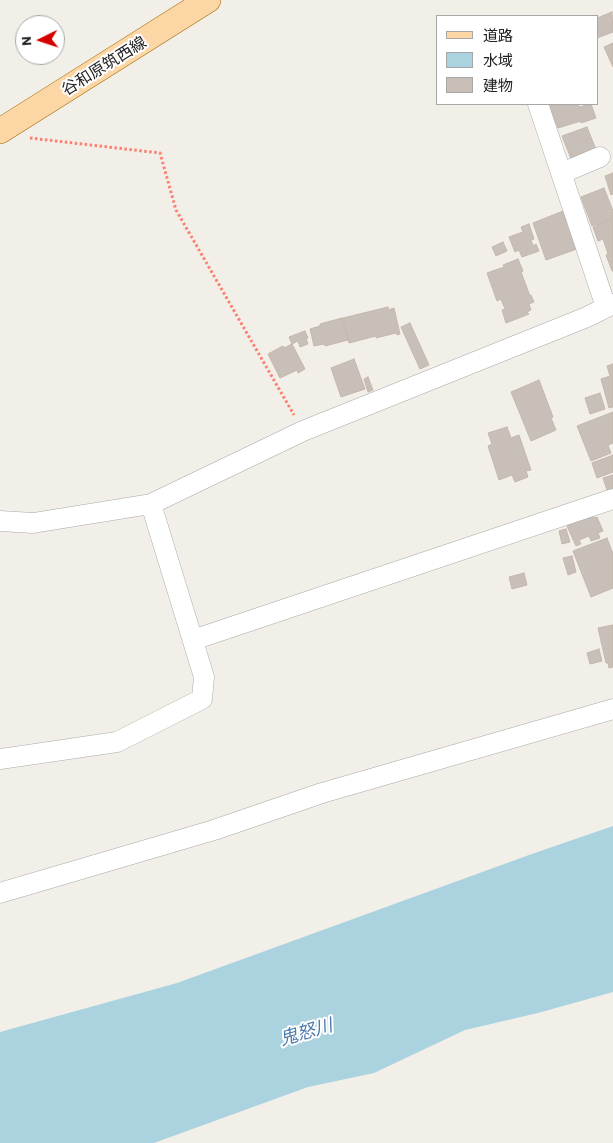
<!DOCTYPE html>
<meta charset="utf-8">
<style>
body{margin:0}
#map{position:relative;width:613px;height:1143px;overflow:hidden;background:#f2efe9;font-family:Barlow,"Noto Sans JP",sans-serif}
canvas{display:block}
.legend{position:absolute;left:436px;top:15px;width:162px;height:90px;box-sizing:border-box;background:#fff;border:1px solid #a7a7a7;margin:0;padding:6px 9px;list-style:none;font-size:15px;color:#222}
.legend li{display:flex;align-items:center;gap:10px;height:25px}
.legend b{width:25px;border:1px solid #a7a7a7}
.north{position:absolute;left:15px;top:15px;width:50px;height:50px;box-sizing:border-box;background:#fff;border:1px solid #a7a7a7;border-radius:50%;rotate:266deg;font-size:14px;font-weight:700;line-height:20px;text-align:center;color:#222}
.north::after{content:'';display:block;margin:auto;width:18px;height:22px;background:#d40000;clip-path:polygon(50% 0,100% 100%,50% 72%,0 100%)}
</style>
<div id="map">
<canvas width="613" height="1143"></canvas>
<ul class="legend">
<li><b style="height:6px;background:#fcd6a4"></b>道路</li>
<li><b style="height:14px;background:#aad3df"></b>水域</li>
<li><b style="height:14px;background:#c7bfb8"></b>建物</li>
</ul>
<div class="north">N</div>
</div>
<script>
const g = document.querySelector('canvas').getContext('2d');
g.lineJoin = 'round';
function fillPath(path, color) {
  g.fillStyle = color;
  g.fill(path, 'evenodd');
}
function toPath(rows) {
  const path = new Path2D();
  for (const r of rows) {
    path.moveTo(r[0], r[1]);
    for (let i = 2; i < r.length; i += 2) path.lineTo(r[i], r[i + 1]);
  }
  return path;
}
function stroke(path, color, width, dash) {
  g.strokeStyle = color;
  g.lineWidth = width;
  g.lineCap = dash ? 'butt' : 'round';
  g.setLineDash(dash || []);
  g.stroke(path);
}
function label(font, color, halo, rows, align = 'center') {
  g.font = font + ' Barlow,"Noto Sans JP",sans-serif';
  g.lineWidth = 4;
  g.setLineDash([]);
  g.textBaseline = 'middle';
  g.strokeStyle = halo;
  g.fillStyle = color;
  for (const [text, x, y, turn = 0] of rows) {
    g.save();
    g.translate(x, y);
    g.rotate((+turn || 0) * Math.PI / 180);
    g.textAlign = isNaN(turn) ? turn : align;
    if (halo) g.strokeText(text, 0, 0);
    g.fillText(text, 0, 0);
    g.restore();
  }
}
fillPath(toPath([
 [613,826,613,992,538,1013,465,1030,374,1073,308,1087,154,1143,0,1143,0,1032,177,983,529,855]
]), '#aad3df');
const building = toPath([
 [612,12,613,32,597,38,597,18,612,12],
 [613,43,613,67,604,47,613,43],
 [550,104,578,104,579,107,591,104,596,118,581,123,581,121,558,128,555,120,551,122,545,105,550,104],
 [587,127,597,152,572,161,562,136,587,127],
 [613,173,613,194,611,195,605,176,613,173],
 [604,188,613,211,613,218,592,226,581,197,604,188],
 [563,211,577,249,546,260,533,223,563,211],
 [613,219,613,271,612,271,606,255,608,254,603,239,598,241,593,227,597,226,597,225,613,219],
 [529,224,534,239,531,240,533,246,536,244,539,251,522,257,519,250,515,252,509,237,523,232,521,227,529,224],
 [503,242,507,251,496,256,492,247,503,242],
 [518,259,523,271,521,272,530,296,531,295,534,302,529,304,531,310,527,312,529,314,506,323,502,310,505,309,501,299,497,301,487,273,504,267,503,265,518,259],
 [388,307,388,310,394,308,400,334,397,335,396,333,376,338,376,336,349,343,343,318,388,307],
 [342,318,348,340,325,346,324,344,314,346,310,329,320,326,320,324,342,318],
 [410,323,429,365,420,369,401,327,410,323],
 [305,331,308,338,306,338,308,344,300,347,298,341,292,344,289,337,305,331],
 [292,344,305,369,298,373,297,370,280,378,268,354,283,346,284,348,292,344],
 [354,359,365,389,341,397,331,368,354,359],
 [613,364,613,407,609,408,601,379,610,376,607,366,613,364],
 [368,377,373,390,368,392,364,379,368,377],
 [539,380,553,417,551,418,556,430,531,441,511,392,539,380],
 [600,393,605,409,590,414,585,398,600,393],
 [613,412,613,443,608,445,611,453,591,461,577,426,613,412],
 [507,427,511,438,519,435,531,470,526,471,528,477,515,482,512,475,499,480,488,446,492,444,488,433,507,427],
 [613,455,613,472,597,478,592,463,613,455],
 [613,475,613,491,608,493,603,478,613,475],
 [593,515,594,518,597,517,603,531,598,533,600,538,591,541,589,536,579,540,581,544,576,546,567,526,593,515],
 [566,529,570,542,562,544,559,531,566,529],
 [607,538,613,554,613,588,591,597,573,551,607,538],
 [572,556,576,572,568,575,563,558,572,556],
 [524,573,527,585,512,589,509,577,524,573],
 [613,625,613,667,609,668,608,663,606,663,598,628,613,625],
 [599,649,602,661,590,664,587,653,599,649]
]);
fillPath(building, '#c7bfb8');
stroke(building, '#c4b6ab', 1);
const minor = toPath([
 [538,104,606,307],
 [562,173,600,157],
 [0,521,33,523,151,504,303,431,587,317,613,304],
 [193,640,613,499],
 [0,759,117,742,202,699,204,677,151,504],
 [0,893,214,830,322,793,613,709]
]);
const major = toPath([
 [0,131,208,0]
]);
stroke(minor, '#a9a9a9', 21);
stroke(major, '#a06b00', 26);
stroke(toPath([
 [30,138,160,153,176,210,294,415]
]), '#fa8072', 3, [2.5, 2.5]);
stroke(minor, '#fff', 20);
stroke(major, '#fcd6a4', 25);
label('16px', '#222', '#fff', [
 ["谷和原筑西線",104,66,-32]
]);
label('italic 18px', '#4a7aab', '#fff', [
 ["鬼怒川",306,1032,-16]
]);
</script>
